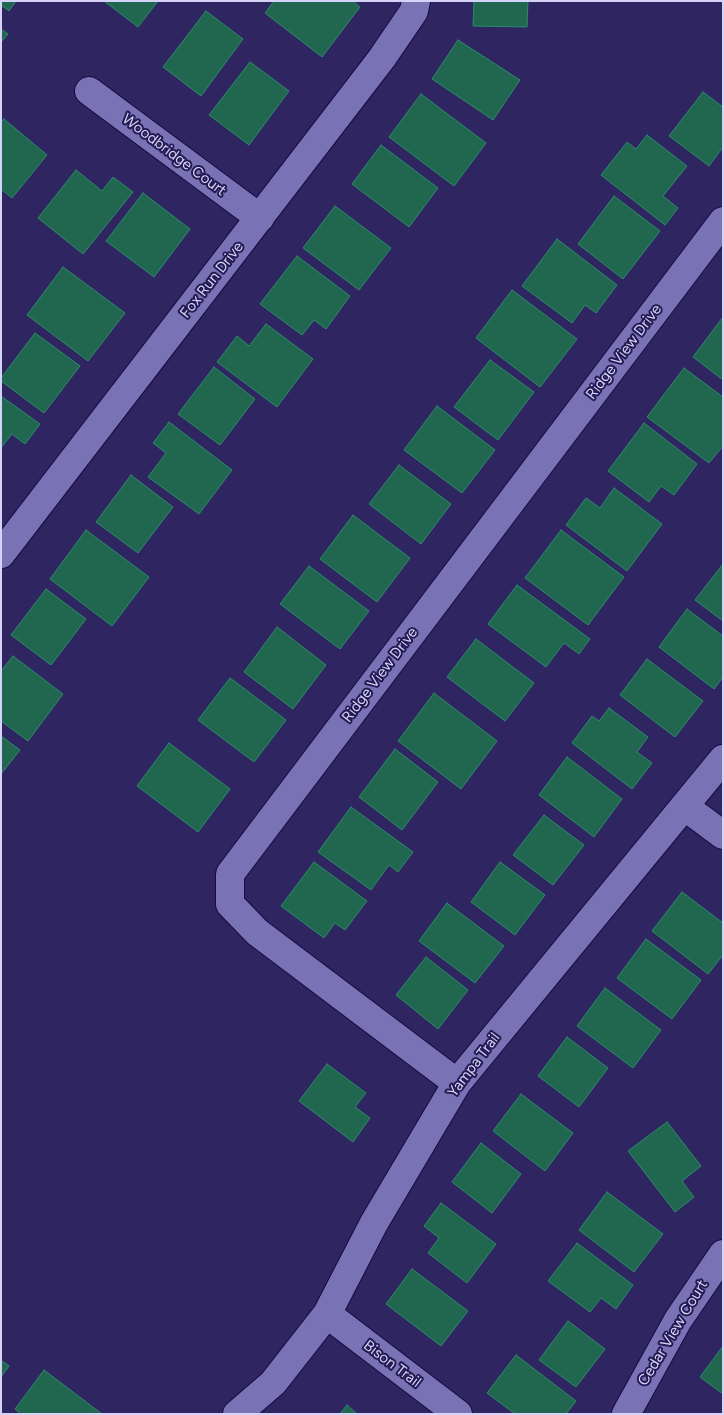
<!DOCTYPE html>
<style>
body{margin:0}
#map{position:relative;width:724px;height:1415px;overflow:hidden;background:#2f2560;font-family:Figtree,sans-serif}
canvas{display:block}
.frame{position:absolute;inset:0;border:2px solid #d5d4f8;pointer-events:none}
</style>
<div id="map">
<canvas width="724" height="1415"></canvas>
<div class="frame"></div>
</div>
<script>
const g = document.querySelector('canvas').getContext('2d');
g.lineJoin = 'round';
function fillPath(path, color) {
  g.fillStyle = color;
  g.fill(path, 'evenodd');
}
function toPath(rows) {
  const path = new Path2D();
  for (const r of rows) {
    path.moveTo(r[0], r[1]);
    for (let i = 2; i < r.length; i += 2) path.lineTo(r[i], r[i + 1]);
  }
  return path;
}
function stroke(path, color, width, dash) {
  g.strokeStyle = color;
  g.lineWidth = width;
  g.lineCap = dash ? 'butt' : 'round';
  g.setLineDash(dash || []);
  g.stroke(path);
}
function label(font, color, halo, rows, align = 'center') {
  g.font = font + ' Figtree,sans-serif';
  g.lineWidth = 4;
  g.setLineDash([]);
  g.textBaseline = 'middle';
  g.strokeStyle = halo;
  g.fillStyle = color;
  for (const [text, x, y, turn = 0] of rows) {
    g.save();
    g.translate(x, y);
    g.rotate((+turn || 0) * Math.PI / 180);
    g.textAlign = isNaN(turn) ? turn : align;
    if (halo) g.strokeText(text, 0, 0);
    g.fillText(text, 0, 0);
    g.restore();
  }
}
const building = toPath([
 [1,1,16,1,9,11,1,5,1,1],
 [104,1,158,1,138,27,104,1],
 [274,1,353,1,360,7,322,57,265,13,274,1],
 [474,1,528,1,527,27,473,26,474,1],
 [206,11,243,39,201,96,163,67,206,11],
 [1,29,8,34,1,42,1,29],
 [458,40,520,80,493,120,432,79,458,40],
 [250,62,289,91,249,145,209,115,250,62],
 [703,92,723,107,723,147,709,166,669,136,703,92],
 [421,94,486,143,454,186,389,137,421,94],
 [4,119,47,155,12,198,1,189,1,122,4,119],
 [647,135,687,166,663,196,678,208,665,225,601,175,627,142,636,149,647,135],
 [381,145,438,188,409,227,352,184,381,145],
 [76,170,102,191,113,177,133,192,83,254,38,218,76,170],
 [143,193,190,229,154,277,106,241,143,193],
 [614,196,660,231,623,279,578,244,614,196],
 [335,206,391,248,359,290,303,248,335,206],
 [557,239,617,285,596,313,585,305,572,323,522,286,557,239],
 [297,256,350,296,326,329,314,320,302,335,260,304,297,256],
 [63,267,125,313,88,361,27,315,63,267],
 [512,290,577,339,540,387,476,338,512,290],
 [723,317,723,380,693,357,723,317],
 [266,324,313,359,277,407,217,362,237,336,249,346,266,324],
 [35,333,80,366,44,413,1,381,1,378,35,333],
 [490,360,534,392,498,440,454,407,490,360],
 [214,367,255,399,220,445,178,414,214,367],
 [684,368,723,397,723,446,709,463,647,417,684,368],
 [1,396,40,424,25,444,12,434,1,448,1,396],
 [437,406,495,450,462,493,404,450,437,406],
 [169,422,232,470,199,514,148,477,166,453,153,443,169,422],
 [644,423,697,464,674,495,661,486,649,502,608,471,644,423],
 [399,465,451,504,421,544,369,504,399,465],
 [131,475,173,507,138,553,96,522,131,475],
 [614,488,662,524,627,571,566,525,586,498,600,508,614,488],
 [353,515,410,558,377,602,320,559,353,515],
 [86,530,149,577,112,626,50,579,86,530],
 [561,530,624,577,588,625,525,578,561,530],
 [723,564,723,621,695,600,723,564],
 [309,566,369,611,340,649,280,604,309,566],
 [517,585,590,639,579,654,564,643,546,667,488,624,517,585],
 [46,589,86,619,51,665,11,635,46,589],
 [687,609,723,636,723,677,714,689,659,647,687,609],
 [277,627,326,665,293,709,244,672,277,627],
 [476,639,534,683,505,721,447,677,476,639],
 [13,656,63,694,28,741,1,721,1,671,13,656],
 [647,659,703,701,675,737,620,695,647,659],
 [230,678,286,720,254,762,198,720,230,678],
 [434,693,497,741,461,789,398,741,434,693],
 [609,708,648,737,637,752,652,763,632,789,572,743,592,716,599,721,609,708],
 [1,736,20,750,1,774,1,736],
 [169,743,230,789,198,832,137,786,169,743],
 [395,749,438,782,402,830,359,797,395,749],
 [567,757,622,799,594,837,539,795,567,757],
 [351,807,413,852,398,872,389,865,371,890,318,852,351,807],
 [544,815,584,845,553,885,513,855,544,815],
 [314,862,367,901,345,930,335,923,324,938,281,906,314,862],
 [500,862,545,895,515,935,471,902,500,862],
 [682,892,723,923,723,955,708,974,652,931,682,892],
 [447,903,504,946,475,983,419,941,447,903],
 [646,939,701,980,672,1019,617,978,646,939],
 [426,957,468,990,438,1029,396,995,426,957],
 [605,988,661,1030,633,1068,577,1026,605,988],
 [567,1037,608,1068,579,1107,538,1076,567,1037],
 [327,1064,366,1093,355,1107,370,1118,353,1142,299,1101,327,1064],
 [521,1094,573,1133,545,1171,493,1131,521,1094],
 [667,1122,701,1166,682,1181,694,1197,675,1212,628,1151,667,1122],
 [481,1143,521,1174,492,1213,452,1182,481,1143],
 [607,1192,663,1234,634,1272,579,1230,607,1192],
 [441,1203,496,1244,467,1283,428,1253,439,1238,424,1226,441,1203],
 [577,1243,633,1285,616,1309,601,1298,590,1312,548,1281,577,1243],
 [412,1269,468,1311,441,1346,386,1304,412,1269],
 [568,1321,605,1349,576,1387,539,1360,568,1321],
 [723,1346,723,1394,700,1377,723,1346],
 [516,1355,576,1401,566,1414,515,1414,487,1393,516,1355],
 [1,1360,9,1366,1,1377,1,1360],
 [44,1370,102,1414,21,1414,15,1409,44,1370],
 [347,1405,357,1414,340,1414,347,1405]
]);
fillPath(building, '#21674f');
stroke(building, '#2d8b6c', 1);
const minor = toPath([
 [89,91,260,218],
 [1,554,382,58,414,11,416,1],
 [684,806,723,835],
 [457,1083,257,932,230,904,230,874,723,221],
 [327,1314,458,1414],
 [237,1414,273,1383,327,1314,374,1223,457,1083,723,759],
 [626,1414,678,1320,723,1254]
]);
stroke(minor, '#190943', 30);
stroke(minor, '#7973b5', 28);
label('15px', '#d5d4f8', '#261a54', [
 ["Woodbridge Court",174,155,37],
 ["Fox Run Drive",212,280,-52],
 ["Ridge View Drive",624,352,-53],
 ["Ridge View Drive",380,675,-53],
 ["Yampa Trail",474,1065,-53],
 ["Cedar View Court",673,1333,-59],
 ["Bison Trail",392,1364,37]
]);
</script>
